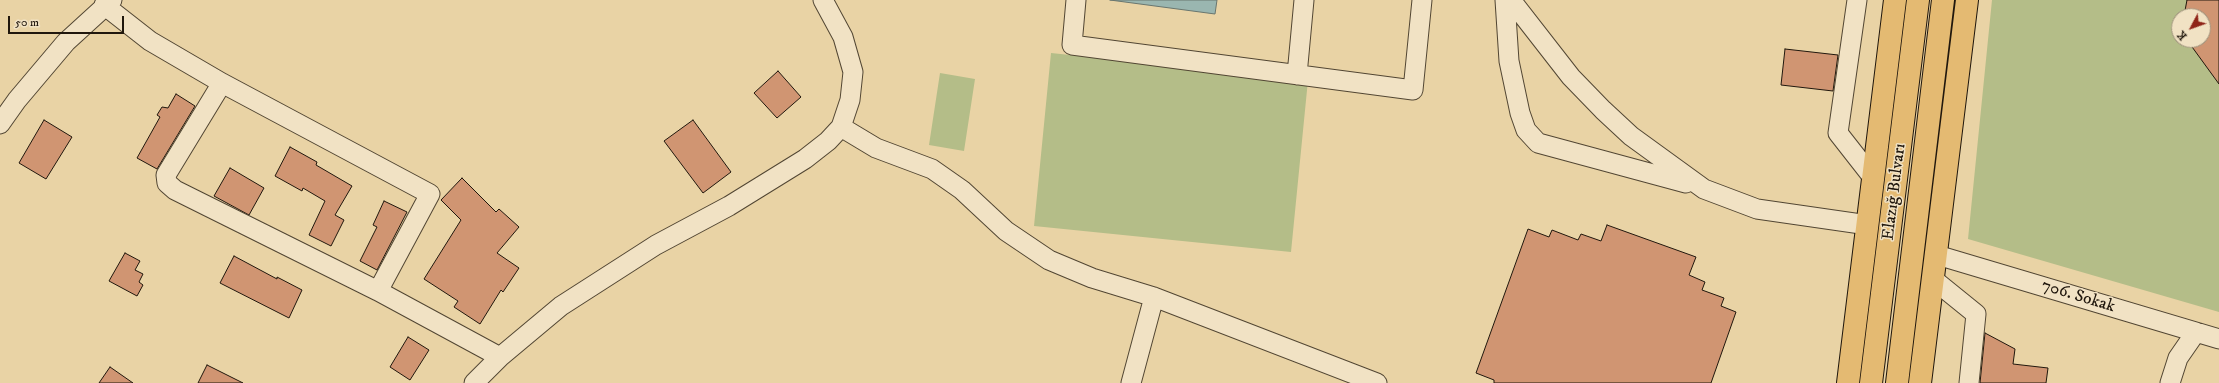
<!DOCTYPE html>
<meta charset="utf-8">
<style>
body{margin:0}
#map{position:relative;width:2219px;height:383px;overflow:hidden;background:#e9d3a5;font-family:"IM FELL DW Pica",serif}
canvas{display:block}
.north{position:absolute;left:2171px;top:8px;width:40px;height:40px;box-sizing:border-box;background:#f1e2c4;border:1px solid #9d917b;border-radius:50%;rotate:229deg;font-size:11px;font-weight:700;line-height:16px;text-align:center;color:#20170d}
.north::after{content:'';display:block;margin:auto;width:14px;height:18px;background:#8f2418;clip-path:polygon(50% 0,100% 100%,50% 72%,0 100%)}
.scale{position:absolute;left:8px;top:16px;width:116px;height:18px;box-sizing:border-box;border:2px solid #20170d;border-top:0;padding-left:5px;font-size:12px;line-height:14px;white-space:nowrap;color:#20170d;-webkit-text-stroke:3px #f1e2c4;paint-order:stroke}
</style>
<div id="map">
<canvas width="2219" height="383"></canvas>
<div class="north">K</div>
<div class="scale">50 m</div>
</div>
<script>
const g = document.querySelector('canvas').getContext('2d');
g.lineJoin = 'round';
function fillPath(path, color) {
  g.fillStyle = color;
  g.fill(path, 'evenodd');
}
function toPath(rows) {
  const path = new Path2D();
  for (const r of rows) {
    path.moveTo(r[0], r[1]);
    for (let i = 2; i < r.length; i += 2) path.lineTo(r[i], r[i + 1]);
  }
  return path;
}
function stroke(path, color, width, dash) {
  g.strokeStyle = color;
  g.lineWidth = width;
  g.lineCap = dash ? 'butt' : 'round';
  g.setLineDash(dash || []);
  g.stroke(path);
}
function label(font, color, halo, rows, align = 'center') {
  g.font = font + ' "IM FELL DW Pica",serif';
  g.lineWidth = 3;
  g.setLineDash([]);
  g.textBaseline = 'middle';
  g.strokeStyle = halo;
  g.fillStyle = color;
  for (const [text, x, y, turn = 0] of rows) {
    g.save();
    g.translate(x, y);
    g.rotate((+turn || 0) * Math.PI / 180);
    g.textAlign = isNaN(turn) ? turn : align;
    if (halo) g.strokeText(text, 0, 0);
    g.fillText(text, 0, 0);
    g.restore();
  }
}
fillPath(toPath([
 [1992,0,2219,0,2219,312,1968,239],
 [2179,16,2203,16,2203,40,2179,40],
 [1051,53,1308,80,1291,252,1034,226],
 [940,73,975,79,964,151,929,145]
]), '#b4bd88');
const water = toPath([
 [1110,0,1217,0,1215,14,1110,0]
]);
fillPath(water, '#9ab6b0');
stroke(water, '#69766f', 1);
const building = toPath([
 [2187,0,2219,0,2219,84,2187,40,2203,40,2203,16,2184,16,2187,0],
 [1785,49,1838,55,1833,91,1781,85,1785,49],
 [778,71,801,97,777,118,754,93,778,71],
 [176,94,195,106,157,169,137,158,160,117,157,115,162,107,168,108,176,94],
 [44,120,72,137,46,179,19,163,44,120],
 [693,120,731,172,703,193,664,141,693,120],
 [290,147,317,162,316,165,352,186,335,215,344,220,331,246,309,235,325,201,303,188,302,191,275,176,290,147],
 [230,168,264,188,249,215,214,196,230,168],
 [462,178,496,212,499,209,519,227,497,253,519,268,503,292,501,290,480,324,454,307,458,301,424,279,461,220,441,200,462,178],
 [384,201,407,212,377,270,360,261,377,227,373,225,384,201],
 [1607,225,1696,257,1689,275,1705,282,1702,290,1724,298,1721,306,1736,312,1711,383,1494,383,1494,380,1476,373,1528,229,1549,237,1552,230,1578,240,1581,234,1601,241,1607,225],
 [125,253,140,261,135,270,143,274,139,282,143,285,137,296,109,281,125,253],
 [234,256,277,279,277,277,302,290,289,318,220,283,234,256],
 [1985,333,2015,349,2013,364,2048,368,2046,383,1980,383,1985,333],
 [408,337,429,350,410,380,390,367,408,337],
 [207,365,243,383,198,383,207,365],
 [110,367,133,383,99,383,110,367]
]);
fillPath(building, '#d09572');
stroke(building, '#20170d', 1);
const minor = toPath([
 [1076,0,1072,45,1413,90,1422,0],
 [1505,0,1509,61,1520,113,1526,130,1538,143,1686,183],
 [1511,0,1571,77,1603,110,1631,136,1704,189,1757,209,1868,225],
 [1857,0,1838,133,1874,179],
 [104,5,150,41,222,83,430,194,378,291],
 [1297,75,1304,0],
 [222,83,166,175,167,183,175,190,378,291,500,357],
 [0,124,17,100,66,42,112,0],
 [841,127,876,148,932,169,962,190,1006,231,1049,260,1092,278,1154,297,1377,383],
 [1937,255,2219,339],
 [1934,280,1976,314,1969,383],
 [474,383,500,357,561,306,656,245,729,206,805,159,828,141,841,127,850,100,853,72,843,37,823,0],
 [1131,383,1154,297],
 [2170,383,2178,358,2196,332]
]);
const highway = toPath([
 [1848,383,1895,0],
 [1871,383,1918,0],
 [1897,383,1943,0],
 [1920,383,1967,0]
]);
stroke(minor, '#524633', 21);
stroke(highway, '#20170d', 24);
stroke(minor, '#f1e2c4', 19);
stroke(highway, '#e4ba72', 22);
label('17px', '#20170d', '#f1e2c4', [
 ["Elazığ Bulvarı",1895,192,-83],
 ["706. Sokak",2078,297,17]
]);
</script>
